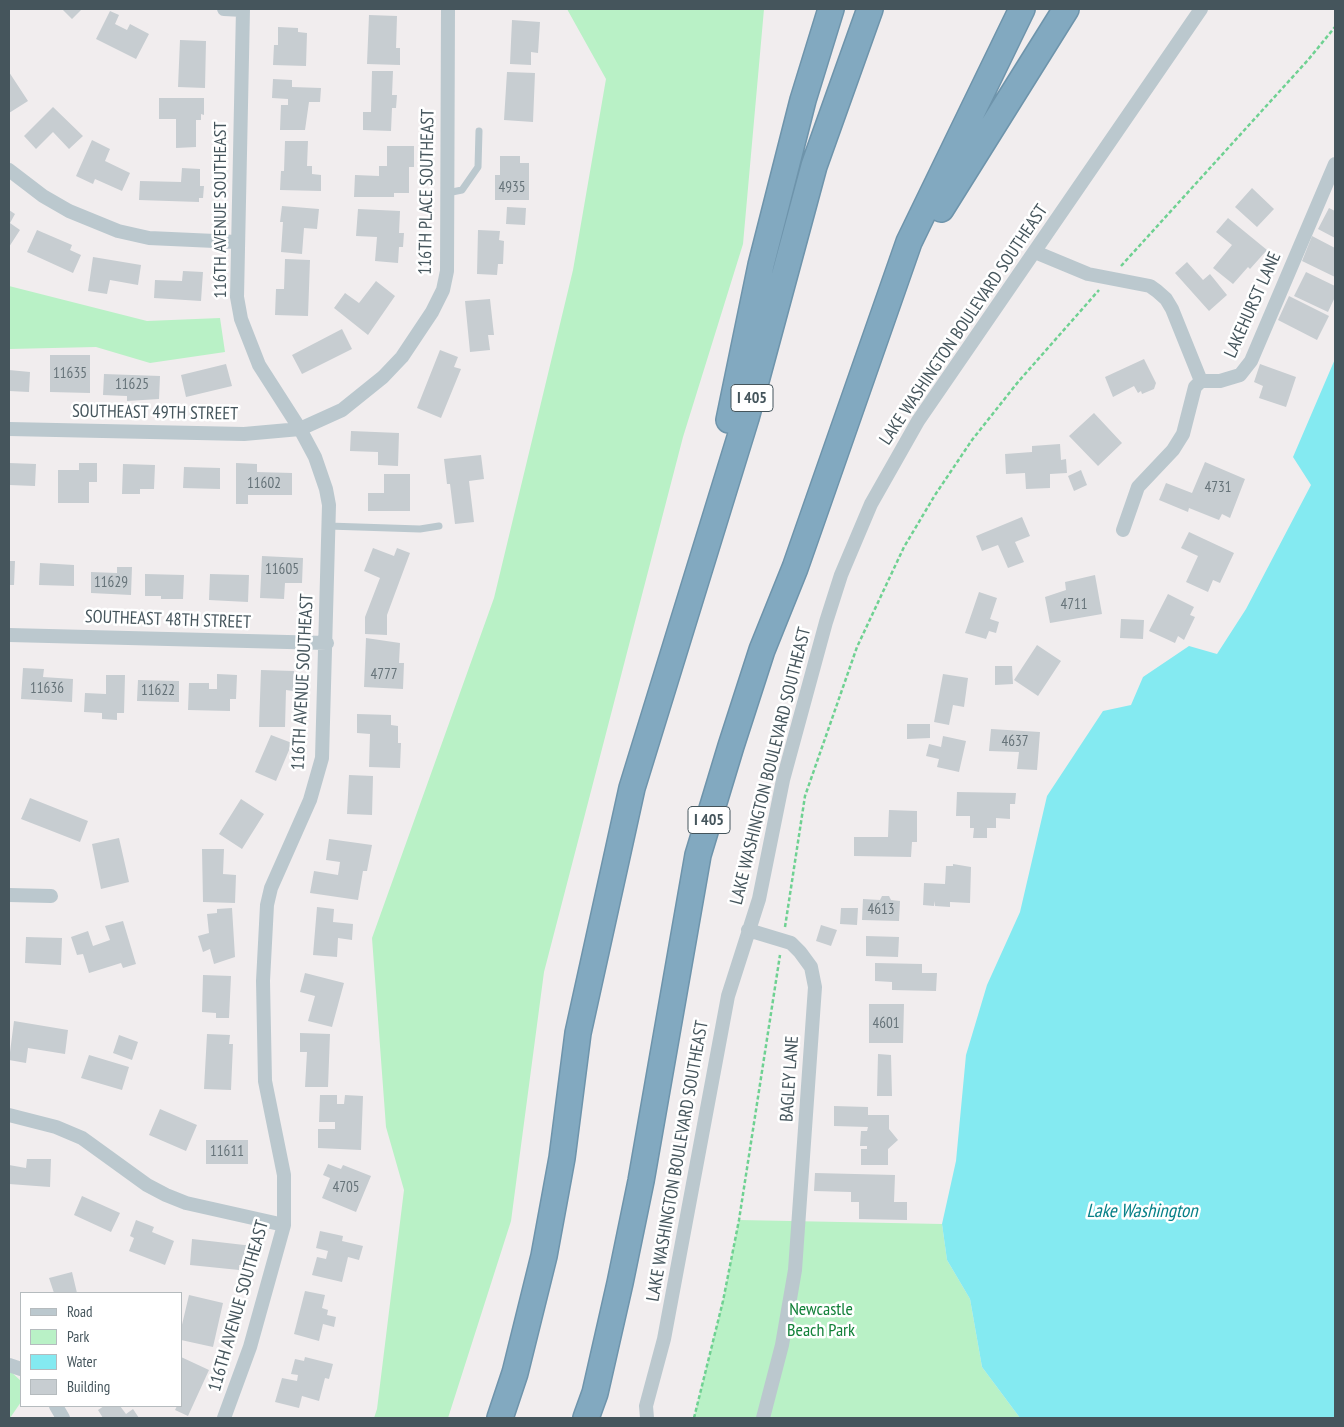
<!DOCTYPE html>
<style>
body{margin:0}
#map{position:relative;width:1344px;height:1427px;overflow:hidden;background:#f1edee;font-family:"PT Sans Narrow",sans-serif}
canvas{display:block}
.frame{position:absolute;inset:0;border:10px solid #45555c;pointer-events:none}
.legend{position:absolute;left:20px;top:1292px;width:162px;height:115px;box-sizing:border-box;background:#fff;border:1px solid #b5bbbe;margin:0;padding:6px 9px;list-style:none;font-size:15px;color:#45555c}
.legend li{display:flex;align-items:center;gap:10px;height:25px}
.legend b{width:25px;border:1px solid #b5bbbe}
</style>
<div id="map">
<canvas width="1344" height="1427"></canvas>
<div class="frame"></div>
<ul class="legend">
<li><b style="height:6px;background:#bbc8ce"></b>Road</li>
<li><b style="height:14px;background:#b9f1c6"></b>Park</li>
<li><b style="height:14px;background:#84eaf1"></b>Water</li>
<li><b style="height:14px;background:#c7cdd1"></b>Building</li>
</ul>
</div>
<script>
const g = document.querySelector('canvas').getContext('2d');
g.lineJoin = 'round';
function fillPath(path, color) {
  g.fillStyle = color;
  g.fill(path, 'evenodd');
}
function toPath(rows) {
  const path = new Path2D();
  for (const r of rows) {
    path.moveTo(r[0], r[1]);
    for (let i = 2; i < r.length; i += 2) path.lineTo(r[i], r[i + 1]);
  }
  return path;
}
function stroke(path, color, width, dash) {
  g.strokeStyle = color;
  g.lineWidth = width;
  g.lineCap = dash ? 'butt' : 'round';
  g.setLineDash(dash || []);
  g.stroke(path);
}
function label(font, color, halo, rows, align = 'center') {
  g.font = font + ' "PT Sans Narrow",sans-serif';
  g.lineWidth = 5;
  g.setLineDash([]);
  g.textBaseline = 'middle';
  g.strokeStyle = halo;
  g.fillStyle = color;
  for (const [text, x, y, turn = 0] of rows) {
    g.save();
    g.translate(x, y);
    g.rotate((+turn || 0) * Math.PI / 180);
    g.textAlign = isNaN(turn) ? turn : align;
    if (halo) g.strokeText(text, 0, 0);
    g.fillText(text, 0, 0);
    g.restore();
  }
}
fillPath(toPath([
 [567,9,764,9,743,244,683,437,544,972,511,1221,448,1418,374,1418,377,1409,404,1190,386,1127,372,938,494,598,573,270,606,79],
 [9,286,147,321,220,318,225,352,150,363,96,347,9,349],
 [739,1220,942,1224,947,1260,970,1299,982,1367,1020,1418,694,1418,723,1301],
 [9,1370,21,1381,21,1402,10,1418]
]), '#b9f1c6');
fillPath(toPath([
 [1335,359,1335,1418,1020,1418,982,1367,970,1299,947,1260,942,1224,956,1161,966,1055,987,985,1020,912,1047,796,1103,711,1131,705,1143,677,1189,646,1217,654,1246,609,1311,485,1293,457]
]), '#84eaf1');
fillPath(toPath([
 [62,9,82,9,72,19],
 [110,11,119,15,115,24,127,30,130,24,149,34,136,59,96,39],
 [369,15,397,16,396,48,400,48,400,65,367,64],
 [512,20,540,22,538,53,531,52,531,65,510,64],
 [278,27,298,28,298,32,307,33,306,66,273,65,274,45,278,45],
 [180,40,206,41,205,88,178,87],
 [372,71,393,71,392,95,397,95,396,108,392,108,391,131,363,130,363,112,371,112],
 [9,72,28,101,9,113],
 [507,72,535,73,533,122,504,120],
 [273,79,292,80,292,87,321,88,320,102,309,102,305,130,280,130,281,105,288,105,288,99,272,98],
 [159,98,204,98,204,115,201,114,201,120,196,120,196,147,176,148,176,119,159,119],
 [53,107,83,136,69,149,53,132,36,149,24,136],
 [92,140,110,149,105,161,130,173,122,191,95,179,93,184,76,176],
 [285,141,308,141,307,166,312,166,312,174,321,175,321,191,280,190,281,171,284,171],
 [387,146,414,146,414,167,409,167,409,193,394,193,394,197,354,197,355,175,379,176,379,166,387,166],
 [500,156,520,156,520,163,529,163,529,200,495,200,495,175,500,175],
 [182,168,200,169,200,186,204,186,203,198,199,198,199,202,139,200,140,181,181,182],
 [1252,188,1274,209,1257,227,1235,207],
 [282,206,319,209,317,229,304,228,302,254,281,252,283,222,280,222],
 [507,207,526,208,525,225,506,224],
 [1329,208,1335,211,1335,238,1318,229],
 [358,209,400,211,399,233,404,233,403,247,399,247,398,263,375,261,377,237,356,236],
 [9,210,15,214,10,223,20,230,9,247],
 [1228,218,1267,250,1250,269,1248,267,1233,284,1213,268,1232,245,1216,232],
 [37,230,72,245,70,250,81,255,73,273,27,252],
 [478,230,500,231,499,240,504,241,503,264,498,264,497,275,477,274],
 [1312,236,1335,248,1335,277,1302,261],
 [93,257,141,265,138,285,110,280,107,294,88,291],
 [285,259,310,260,308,316,275,315,276,289,284,289],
 [1187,262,1203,280,1210,274,1227,295,1209,311,1175,273],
 [183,271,203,272,201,301,154,298,155,280,182,281],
 [1306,272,1335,286,1335,297,1328,312,1294,296],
 [376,281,395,296,368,335,334,308,345,293,359,303],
 [1289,296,1329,316,1317,340,1278,320],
 [490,299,494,335,488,335,490,350,470,352,465,301],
 [342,329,352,349,302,374,292,355],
 [440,350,458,357,454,367,461,369,441,418,417,408],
 [50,355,90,355,90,393,50,392],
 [1144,359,1156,383,1154,389,1142,394,1141,391,1138,393,1134,386,1113,397,1105,377],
 [226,364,232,386,186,397,181,375],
 [1260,364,1296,377,1286,407,1259,398,1263,386,1254,382],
 [9,370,30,372,29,392,9,391],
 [104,374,160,376,159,399,127,401,127,396,103,395],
 [1094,413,1122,443,1098,466,1069,436],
 [351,431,399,433,398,466,378,465,378,452,350,451],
 [1060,444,1061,460,1066,459,1067,473,1050,474,1050,488,1026,489,1025,473,1006,474,1005,454,1032,452,1032,446],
 [481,455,484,479,469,481,474,522,455,524,450,484,447,484,444,459],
 [1205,462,1245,479,1230,518,1222,514,1219,520,1189,508,1188,512,1159,500,1166,483,1192,493],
 [9,463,36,464,35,486,9,485],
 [79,463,97,463,97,482,89,482,89,503,58,503,58,470,79,470],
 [236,463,257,464,257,472,292,473,292,495,248,495,248,504,236,504],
 [123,464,155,465,154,489,140,489,140,494,122,494],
 [184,467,220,468,220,489,183,488],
 [1081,470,1087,485,1074,491,1068,476],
 [384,474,410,474,410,511,368,511,368,493,384,493],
 [1022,517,1030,536,1015,542,1024,562,1008,568,998,545,982,551,976,536],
 [1189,532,1234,553,1220,583,1213,580,1208,592,1186,582,1198,556,1181,548],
 [373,548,394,556,397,548,410,553,387,615,387,635,365,634,365,617,380,578,364,571],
 [262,556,303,558,302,583,285,583,284,599,260,598],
 [9,561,15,561,14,585,9,585],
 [40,563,74,565,74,586,39,585],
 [117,567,132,567,131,595,91,593,91,572,117,573],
 [145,574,184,575,183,599,161,599,161,596,145,596],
 [210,574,249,575,248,602,209,600],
 [1095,575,1102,614,1050,623,1045,597,1066,590,1065,582],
 [979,592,997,598,990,619,999,622,996,633,989,631,986,639,965,633],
 [1168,594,1194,607,1190,615,1195,617,1184,640,1178,636,1175,643,1149,631],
 [1121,619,1144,620,1143,639,1120,638],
 [366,638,400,643,399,663,404,663,403,689,364,687],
 [1037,645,1061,661,1038,696,1014,680],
 [995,666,1012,666,1013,684,995,685],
 [23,668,44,669,43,677,73,679,72,702,21,699],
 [261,670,294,671,293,691,286,690,285,727,259,727],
 [217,674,237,675,236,699,230,699,230,711,188,710,189,683,209,683,209,689,217,689],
 [943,674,968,678,964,707,953,705,949,725,934,722],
 [106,675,125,675,124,713,117,713,117,720,102,719,102,713,84,712,85,693,106,694],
 [138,680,179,681,179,702,137,701],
 [357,714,391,715,391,725,398,726,398,743,401,743,400,768,369,767,370,734,357,733],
 [907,724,930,724,930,738,907,739],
 [991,729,1040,732,1037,770,1017,769,1019,752,989,751],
 [271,735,292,743,276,781,255,772],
 [943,736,966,741,959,772,937,767,939,759,926,756,929,744,941,747],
 [349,775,373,776,372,815,347,814],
 [957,792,1016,793,1015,804,1010,804,1010,819,996,818,996,828,987,828,987,838,973,838,974,828,970,828,970,816,956,816],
 [30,798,88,821,80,842,21,819],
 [241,799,264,814,242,849,219,834],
 [889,810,917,811,917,842,912,842,911,857,854,856,854,837,888,837],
 [119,838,129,882,101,889,92,844],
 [329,839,372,845,367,871,363,871,358,900,310,893,314,871,338,875,340,862,326,860],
 [202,849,224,849,223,874,236,875,235,903,203,902],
 [953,864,971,867,970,903,950,902,950,907,935,906,935,901,934,906,923,905,924,883,945,884,946,866,953,866],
 [882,896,889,896,891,900,900,901,899,921,862,920,863,899,880,900],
 [317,907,334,909,333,922,353,924,352,940,338,938,337,957,313,955],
 [232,908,235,957,214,964,210,949,203,952,198,936,209,933,207,914,217,913,217,909],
 [841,908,858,908,857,925,840,924],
 [123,921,136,964,123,968,121,963,89,973,83,954,77,955,71,937,88,931,93,946,110,940,105,926],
 [821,925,837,930,831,946,816,941],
 [866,936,899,937,898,957,866,956],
 [26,937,62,938,61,965,25,963],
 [875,963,922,964,922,973,937,973,936,991,892,990,892,982,875,981],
 [305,973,344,983,332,1027,308,1021,315,996,300,992],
 [203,975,231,976,229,1018,216,1018,216,1013,202,1012],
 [869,1004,904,1004,903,1043,869,1043],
 [14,1021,68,1030,65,1054,28,1048,26,1063,9,1060],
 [300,1033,330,1034,328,1087,305,1087,307,1052,300,1052],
 [207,1034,230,1035,229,1044,233,1044,231,1090,204,1089],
 [119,1035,138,1042,132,1060,113,1053],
 [878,1054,891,1055,892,1096,877,1096],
 [89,1055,129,1067,122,1090,81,1078],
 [320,1095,337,1095,337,1104,344,1104,345,1095,363,1096,361,1150,318,1148,318,1129,335,1129,335,1122,319,1122],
 [834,1106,868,1107,868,1115,889,1115,889,1129,898,1140,888,1149,888,1165,861,1165,861,1149,867,1149,867,1146,860,1146,861,1131,867,1131,868,1127,834,1126],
 [160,1109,197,1125,186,1151,149,1135],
 [206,1140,248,1140,248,1164,206,1164],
 [27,1159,51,1159,50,1187,9,1184,9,1165,26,1168],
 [328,1164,341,1169,343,1165,371,1176,356,1212,322,1198,330,1178,323,1175],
 [815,1173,895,1175,894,1202,907,1202,907,1220,859,1219,859,1202,851,1202,851,1192,814,1191],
 [82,1196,120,1213,111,1232,74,1215],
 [136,1220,154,1227,152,1232,174,1241,165,1265,129,1251,134,1238,130,1236],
 [320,1231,343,1236,342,1241,363,1246,359,1260,348,1257,342,1282,312,1275,317,1257,326,1259,328,1251,316,1248],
 [192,1239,253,1246,251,1266,239,1265,239,1270,190,1265],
 [72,1272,77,1293,54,1293,49,1278],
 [305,1291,325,1295,322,1308,328,1310,327,1315,336,1317,334,1327,323,1324,319,1341,294,1334],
 [189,1295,223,1303,213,1347,181,1340,181,1329],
 [181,1357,209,1370,188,1416,175,1410,177,1406,181,1406],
 [305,1357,333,1364,329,1379,325,1378,319,1401,302,1396,299,1408,275,1402,282,1378,297,1381,298,1375,291,1374,295,1359,304,1361],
 [104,1406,120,1406,126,1414,133,1409,139,1418,103,1418,98,1410]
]), '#c7cdd1');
const highway = toPath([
 [941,209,1066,9],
 [729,420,761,265,803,100,831,9],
 [500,1418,515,1373,544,1256,562,1158,578,1033,632,788,746,418,814,166,870,9],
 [586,1418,595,1393,620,1283,641,1181,698,855,731,746,762,650,795,568,909,242,1022,9]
]);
stroke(highway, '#6e94ab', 28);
stroke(toPath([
 [1121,266,1308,60,1335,27],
 [785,927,805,796,857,647,904,547,935,495,972,440,1018,382,1099,290],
 [694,1418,723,1301,739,1220,780,955]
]), '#6fd192', 2.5, [4, 2.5]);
stroke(toPath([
 [447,193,462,190,478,167,479,131],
 [328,526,420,529,439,526]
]), '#bbc8ce', 7);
stroke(toPath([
 [224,9,243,10],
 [9,170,43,196,69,211,118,231,149,238,237,242],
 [1035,252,1088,274,1150,286,1157,291,1166,299,1172,309,1201,381],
 [9,429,244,434,300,429,342,410,383,377,402,357,432,312,443,290,447,271,448,9],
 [1123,530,1138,487,1173,450,1183,434,1195,387,1201,381,1220,381,1240,375,1251,361,1335,164],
 [9,635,327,643],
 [9,895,51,896],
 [748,930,791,943,800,952,811,967,815,987,795,1270,782,1345,763,1418],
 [9,1115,56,1127,82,1138,147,1185,166,1195,186,1203,284,1225],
 [9,1365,21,1369],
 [56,1406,63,1418],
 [224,1418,250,1347,284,1225,284,1175,265,1081,263,981,267,905,271,888,310,800,322,758,329,505,326,489,315,457,300,429,259,365,241,319,237,297,243,9],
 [647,1418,646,1406,664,1339,728,996,759,899,783,780,826,622,841,575,871,504,918,421,1201,9]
]), '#bbc8ce', 14);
stroke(highway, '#82a9c0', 25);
label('15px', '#667379', null, [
 ["4935",512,188],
 ["11635",70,374],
 ["11625",132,385],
 ["11602",264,484],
 ["4731",1218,488],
 ["11605",282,570],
 ["11629",111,583],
 ["4711",1074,605],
 ["4777",384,675],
 ["11636",47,689],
 ["11622",158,691],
 ["4637",1015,742],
 ["4613",881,910],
 ["4601",886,1024],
 ["11611",227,1152],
 ["4705",346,1188]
]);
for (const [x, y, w] of [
 [752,398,42],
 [709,820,42]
]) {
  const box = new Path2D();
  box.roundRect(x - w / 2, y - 13.5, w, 27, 4);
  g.fillStyle = '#fff';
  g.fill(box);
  stroke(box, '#45555c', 1);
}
label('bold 16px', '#45555c', null, [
 ["I 405",752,398],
 ["I 405",709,820]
]);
label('18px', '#45555c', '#fff', [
 ["116TH PLACE SOUTHEAST",427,192,-89],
 ["116TH AVENUE SOUTHEAST",221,210,-90],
 ["LAKEHURST LANE",1253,305,-66],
 ["LAKE WASHINGTON BOULEVARD SOUTHEAST",964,325,-56],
 ["SOUTHEAST 49TH STREET",155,413,1],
 ["SOUTHEAST 48TH STREET",168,620,2],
 ["116TH AVENUE SOUTHEAST",303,682,-87],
 ["LAKE WASHINGTON BOULEVARD SOUTHEAST",771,766,-76],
 ["BAGLEY LANE",790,1079,-86],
 ["LAKE WASHINGTON BOULEVARD SOUTHEAST",678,1161,-80],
 ["116TH AVENUE SOUTHEAST",239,1306,-74]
]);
label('18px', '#128139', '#fff', [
 ["Newcastle",821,1310],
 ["Beach Park",821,1331]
]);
label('italic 19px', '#078188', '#fff', [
 ["Lake Washington",1142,1212]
]);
</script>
